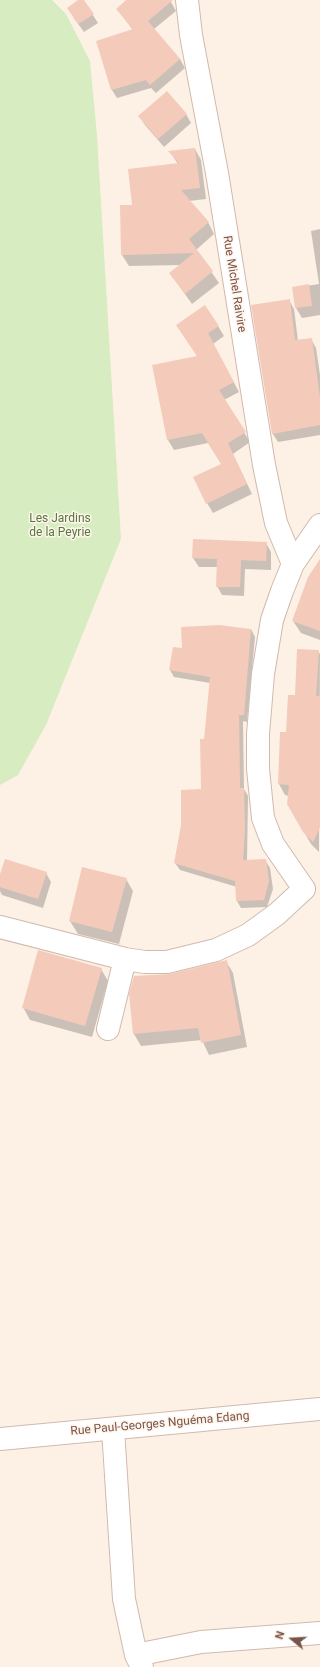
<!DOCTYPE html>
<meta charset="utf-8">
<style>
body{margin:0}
#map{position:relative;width:320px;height:1667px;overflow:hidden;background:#fdf1e5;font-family:Roboto,sans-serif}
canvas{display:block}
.north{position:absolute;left:272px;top:1619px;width:40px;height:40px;-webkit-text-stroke:3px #fff5ec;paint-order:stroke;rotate:288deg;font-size:11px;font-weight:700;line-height:16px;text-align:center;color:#785448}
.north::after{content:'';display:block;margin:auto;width:14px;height:18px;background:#785448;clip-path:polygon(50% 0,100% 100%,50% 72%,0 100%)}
</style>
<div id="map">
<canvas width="320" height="1667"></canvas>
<div class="north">N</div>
</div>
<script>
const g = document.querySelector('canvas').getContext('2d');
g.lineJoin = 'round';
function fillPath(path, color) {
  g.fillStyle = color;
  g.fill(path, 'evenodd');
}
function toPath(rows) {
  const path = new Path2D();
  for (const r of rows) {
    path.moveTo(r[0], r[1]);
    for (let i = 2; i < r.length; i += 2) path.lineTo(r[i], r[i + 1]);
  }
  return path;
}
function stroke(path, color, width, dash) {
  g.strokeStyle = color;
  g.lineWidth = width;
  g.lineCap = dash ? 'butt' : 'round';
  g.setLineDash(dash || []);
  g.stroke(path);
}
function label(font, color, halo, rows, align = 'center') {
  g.font = font + ' Roboto,sans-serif';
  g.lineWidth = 3;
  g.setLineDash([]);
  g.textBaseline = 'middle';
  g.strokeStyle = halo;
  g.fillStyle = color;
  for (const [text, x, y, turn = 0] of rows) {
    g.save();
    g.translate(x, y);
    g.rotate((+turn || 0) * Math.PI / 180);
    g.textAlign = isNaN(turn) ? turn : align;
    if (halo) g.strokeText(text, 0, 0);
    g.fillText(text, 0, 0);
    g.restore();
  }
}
fillPath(toPath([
 [0,0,52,0,66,14,90,61,97,135,121,539,46,725,18,775,0,785]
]), '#d8ecc2');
fillPath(toPath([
 [80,0,83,0,98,23,84,32,73,17],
 [128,0,169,0,171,2,176,11,154,29,180,59,185,68,156,93,151,88,117,98,112,90,98,41,133,30,117,9],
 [186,114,191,123,164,147,145,125,139,116],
 [195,149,201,160,206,199,189,201,208,222,214,234,196,250,219,283,192,304,170,273,181,265,129,266,122,255,133,206,178,164,170,152],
 [320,229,320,315,302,318,296,308,293,288,319,284,311,231],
 [289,300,294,309,298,341,311,339,316,348,320,375,320,435,278,442,273,434],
 [177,326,218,326,224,336,213,344,239,392,224,400,250,442,233,454,252,494,213,513,207,503,222,465,208,443,174,450,168,440,198,357],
 [266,543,271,552,271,570,245,569,244,596,222,595,217,586,217,567,199,567,193,558],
 [320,611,320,640,301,633,293,621],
 [251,629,255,637,247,722,243,721,244,789,248,796,247,861,265,860,270,868,273,889,267,907,241,908,237,901,237,887,180,870,175,863,202,790,210,683,174,677,170,670,183,650],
 [318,651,320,654,319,852,311,844,288,804,289,796,285,795,279,784,281,733,287,733,296,696],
 [46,873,51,882,43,908,2,895,0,891,0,877],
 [126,879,133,891,119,944,78,934,70,921],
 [226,961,233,973,247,1047,209,1055,202,1040,141,1046,134,1034,170,975],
 [101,969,108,981,92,1037,30,1020,23,1007]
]), '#0003');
fillPath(toPath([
 [78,0,84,0,94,14,78,24,67,8],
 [126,0,173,0,148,21,180,59,150,85,146,80,111,90,96,41,133,29,116,9],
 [167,91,187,114,158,139,138,116],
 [195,148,200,188,181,190,209,222,189,239,213,271,185,294,169,273,194,253,121,255,120,205,132,205,128,169,179,163,168,151],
 [309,284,312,306,295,308,292,287],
 [290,299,295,340,312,338,320,398,320,425,272,434,251,305],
 [205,305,219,326,208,333,234,382,219,390,246,432,228,443,247,484,206,504,193,477,221,464,202,433,167,440,152,365,197,356,176,325],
 [193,539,267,542,266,561,241,560,240,587,216,587,217,559,192,558],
 [320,559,320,631,292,621,308,577],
 [219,625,251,629,244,715,239,715,240,788,244,788,245,830,243,860,266,859,269,881,264,900,236,901,235,881,174,863,181,825,181,790,201,789,200,739,204,739,210,677,169,670,173,647,182,648,181,627],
 [297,649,319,650,316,696,320,696,320,828,313,842,303,832,287,804,289,785,278,784,280,732,286,732,288,695,295,695],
 [5,859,47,872,38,899,0,887,0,874],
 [82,867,127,878,112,932,69,921],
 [38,950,102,968,85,1026,22,1008],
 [227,960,241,1035,201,1043,198,1028,133,1034,129,994,134,976,170,974]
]), '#f4cbbb');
const minor = toPath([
 [187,0,191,35,217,173,264,465,276,523,293,564],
 [304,889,273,844,263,818,258,769,258,734,263,674,272,620,282,591,293,564,320,525],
 [0,927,125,959,145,962,167,962,216,950,248,935,277,914,304,889],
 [108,1029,125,959],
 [113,1429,124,1599,136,1655,142,1667],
 [0,1439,320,1409],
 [136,1655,201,1642,320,1633]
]);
stroke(minor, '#d2b9ad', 24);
stroke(minor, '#fff', 22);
label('12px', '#785448', '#fff5ec', [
 ["Rue Michel Raivire",234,284,81],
 ["Rue Paul-Georges Nguéma Edang",160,1424,-5]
]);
label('12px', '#55783d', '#fff5ec', [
 ["Les Jardins",60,519],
 ["de la Peyrie",60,533]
]);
</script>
